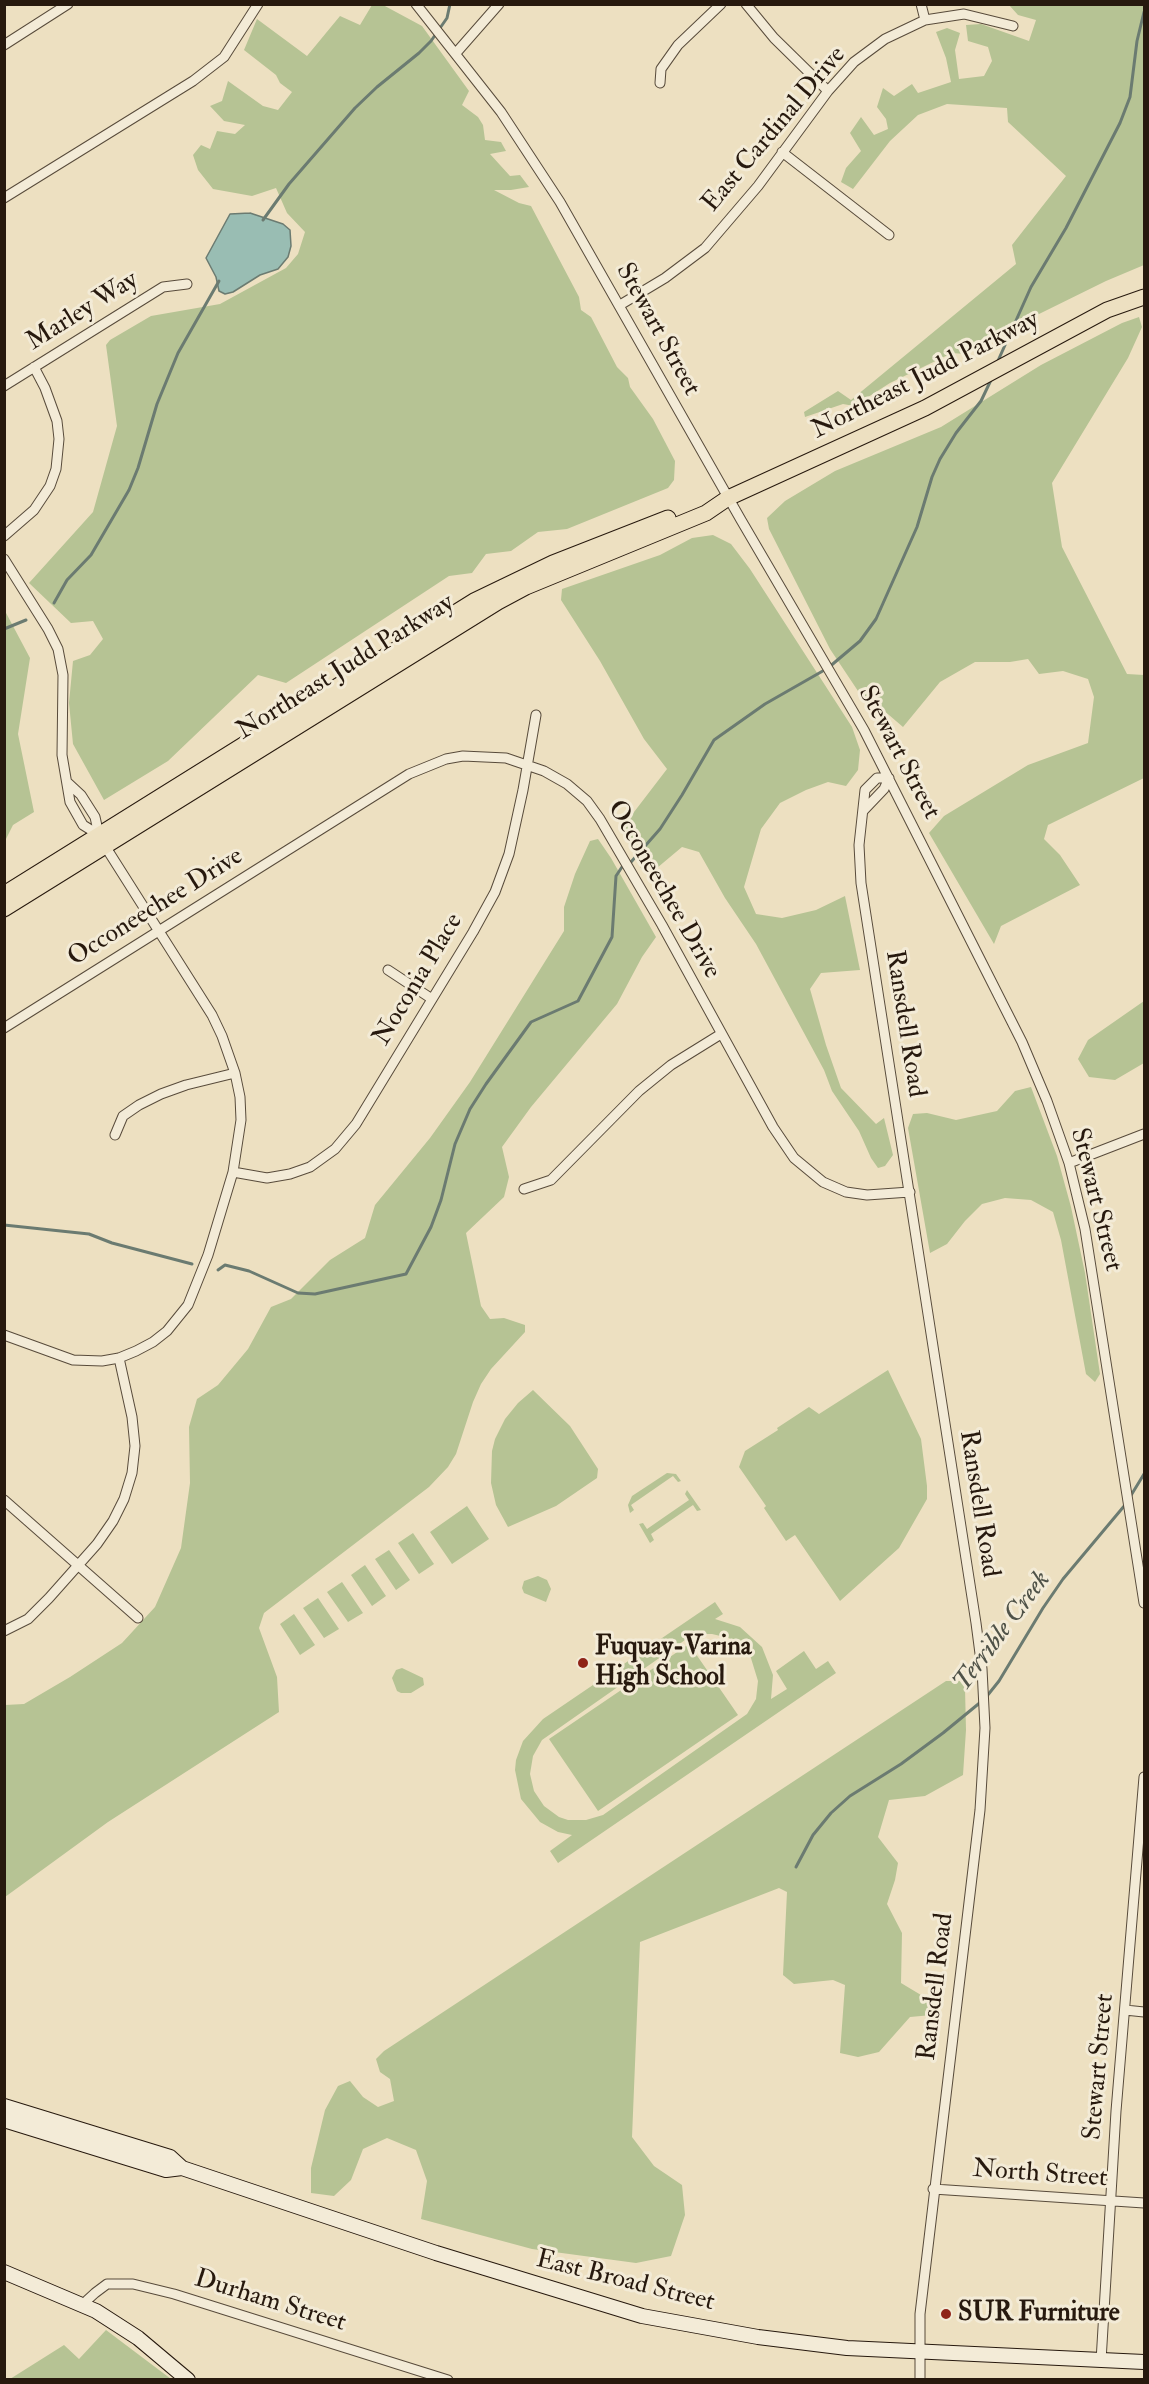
<!DOCTYPE html>
<style>
body{margin:0}
#map{position:relative;width:1149px;height:2384px;overflow:hidden;background:#ede0c1;font-family:"IM FELL Double Pica",serif}
canvas{display:block}
.frame{position:absolute;inset:0;border:6px solid #27190e;pointer-events:none}
</style>
<div id="map">
<canvas width="1149" height="2384"></canvas>
<div class="frame"></div>
</div>
<script>
const g = document.querySelector('canvas').getContext('2d');
g.lineJoin = 'round';
function fillPath(path, color) {
  g.fillStyle = color;
  g.fill(path, 'evenodd');
}
function toPath(rows) {
  const path = new Path2D();
  for (const r of rows) {
    path.moveTo(r[0], r[1]);
    for (let i = 2; i < r.length; i += 2) path.lineTo(r[i], r[i + 1]);
  }
  return path;
}
function stroke(path, color, width, dash) {
  g.strokeStyle = color;
  g.lineWidth = width;
  g.lineCap = dash ? 'butt' : 'round';
  g.setLineDash(dash || []);
  g.stroke(path);
}
function label(font, color, halo, rows, align = 'center') {
  g.font = font + ' "IM FELL Double Pica",serif';
  g.lineWidth = 6;
  g.setLineDash([]);
  g.textBaseline = 'middle';
  g.strokeStyle = halo;
  g.fillStyle = color;
  for (const [text, x, y, turn = 0] of rows) {
    g.save();
    g.translate(x, y);
    g.rotate((+turn || 0) * Math.PI / 180);
    g.textAlign = isNaN(turn) ? turn : align;
    if (halo) g.strokeText(text, 0, 0);
    g.fillText(text, 0, 0);
    g.restore();
  }
}
fillPath(toPath([
 [372,5,383,5,422,26,469,91,462,105,478,117,483,125,485,140,501,142,506,151,490,154,510,176,520,175,529,187,511,190,494,190,519,203,531,206,579,297,581,310,591,317,617,367,628,378,630,387,653,419,675,461,674,480,668,488,567,529,538,532,511,551,486,554,472,573,449,576,286,683,258,675,168,761,104,800,73,744,69,703,73,661,90,655,103,639,93,621,71,623,29,583,93,512,117,426,106,345,110,340,151,316,220,304,286,268,298,254,305,232,287,213,276,188,252,196,213,189,198,170,193,155,201,145,210,149,217,131,235,134,245,125,224,121,210,106,222,101,228,81,263,106,278,110,292,92,280,83,276,75,244,50,257,19,307,56,340,16,360,25],
 [1009,5,1144,5,1144,265,1106,281,1037,315,965,354,952,353,890,383,854,406,843,404,805,417,804,412,838,391,851,400,1016,264,1012,245,1066,176,1008,122,1007,108,947,104,918,115,890,141,853,189,841,182,846,168,861,151,850,133,861,117,874,135,888,129,886,119,877,107,883,88,894,96,912,84,918,93,951,82,946,58,936,32,947,28,960,33,955,50,959,79,984,76,992,61,988,47,968,41,966,25,981,24,1029,41,1036,20,1018,15],
 [1139,317,1142,327,1128,358,1052,483,1062,547,1127,674,1144,675,1144,778,1048,825,1044,839,1060,855,1080,885,1001,926,994,944,929,833,944,816,1028,765,1088,743,1094,697,1088,679,1063,671,1039,674,1028,659,1010,662,975,662,940,682,903,727,882,709,866,703,830,649,769,529,767,518,785,501,835,471,941,427,1041,365,1122,323],
 [713,535,731,544,750,569,852,727,860,750,858,770,846,786,828,782,806,790,780,803,761,829,744,887,756,914,782,918,816,910,845,896,860,970,821,973,810,989,826,1045,841,1088,876,1124,884,1118,893,1155,885,1166,878,1168,871,1158,859,1131,832,1091,824,1070,756,944,725,898,699,852,682,847,651,873,642,870,621,829,667,769,644,739,600,661,561,600,562,589,660,555,692,538],
 [5,611,30,658,18,734,34,812,13,825,5,841],
 [598,839,611,858,656,937,642,957,617,1004,531,1107,502,1147,509,1177,504,1197,466,1233,481,1306,490,1319,504,1318,525,1325,525,1332,491,1369,481,1384,473,1402,456,1454,448,1467,429,1487,264,1613,259,1628,277,1677,279,1712,108,1822,5,1897,5,1705,24,1704,70,1677,122,1643,155,1607,181,1548,190,1483,189,1427,197,1399,218,1385,248,1349,271,1307,291,1299,330,1260,365,1238,375,1205,430,1138,470,1082,564,931,564,907,575,874,590,841],
 [1144,1001,1144,1063,1115,1080,1089,1077,1078,1059,1088,1040],
 [1031,1087,1057,1156,1071,1207,1085,1273,1100,1374,1095,1382,1086,1374,1061,1240,1053,1212,1031,1200,1005,1198,982,1204,965,1221,947,1244,930,1253,908,1128,913,1114,927,1113,956,1120,997,1111,1015,1091],
 [888,1370,921,1439,927,1486,927,1499,899,1548,840,1601,795,1535,786,1541,764,1508,766,1506,739,1467,745,1451,778,1430,777,1428,809,1407,819,1414],
 [533,1390,570,1426,598,1469,597,1478,556,1506,508,1527,496,1505,491,1483,492,1451,495,1439,505,1419,518,1403],
 [667,1473,676,1474,681,1481,678,1482,673,1476,631,1505,634,1510,630,1513,628,1505,632,1496],
 [687,1490,701,1510,697,1511,693,1505,651,1534,654,1540,650,1543,639,1524,643,1523,647,1529,689,1500,685,1494],
 [467,1506,489,1539,452,1564,430,1532],
 [413,1533,434,1564,419,1574,398,1543],
 [389,1550,410,1580,396,1590,375,1559],
 [365,1565,386,1596,372,1606,351,1575],
 [538,1576,547,1580,551,1589,546,1602,524,1593,522,1588,524,1581],
 [342,1582,363,1613,348,1622,327,1592],
 [318,1598,339,1629,324,1638,303,1608],
 [715,1602,723,1614,715,1619,740,1627,762,1647,773,1675,771,1699,787,1689,776,1671,804,1651,816,1669,828,1661,836,1673,558,1863,550,1851,572,1835,558,1832,540,1822,521,1799,515,1770,516,1760,523,1741,543,1719],
 [702,1634,712,1634,729,1638,750,1655,758,1681,756,1699,747,1714,603,1815,586,1820,568,1820,559,1817,544,1806,534,1791,530,1774,533,1756,542,1740,685,1640],
 [294,1614,315,1645,300,1655,280,1624],
 [689,1644,738,1715,598,1811,549,1739],
 [402,1668,423,1678,424,1685,411,1693,401,1693,397,1691,392,1678,396,1670],
 [946,1681,964,1681,965,1688,966,1730,963,1775,925,1796,889,1800,878,1837,898,1863,895,1880,887,1904,902,1933,901,1983,936,2004,932,2015,910,2017,879,2052,858,2057,840,2053,845,1985,833,1980,794,1984,783,1975,787,1892,779,1888,640,1942,632,2137,654,2166,682,2185,685,2215,671,2256,636,2263,532,2249,421,2219,427,2181,416,2150,387,2138,363,2149,351,2180,334,2196,311,2193,311,2168,325,2110,338,2086,350,2081,363,2097,378,2107,394,2101,390,2079,380,2072,376,2059,384,2051],
 [106,2330,171,2379,10,2379,64,2345,79,2359]
]), '#b6c394');
const water = toPath([
 [250,213,283,224,290,230,291,246,288,257,278,269,260,275,233,292,225,294,219,291,216,277,206,258,230,214,250,213]
]);
fillPath(water, '#99bdb3');
stroke(water, '#6b7b71', 1.5);
stroke(toPath([
 [263,220,289,184,355,108,377,87,419,53,431,41,447,18,450,4],
 [997,363,1031,287,1066,228,1120,123,1130,97,1137,41,1144,12],
 [54,603,67,580,91,555,129,490,138,468,157,404,178,353,219,281],
 [4,629,26,620],
 [631,862,660,829,682,795,714,740,765,704,828,668,860,641,876,619,917,527,932,477,940,459,956,433,981,401,991,380],
 [4,1225,89,1234,112,1243,192,1264],
 [218,1270,225,1265,249,1271,298,1293,315,1294,406,1274,431,1227,441,1200,455,1144,470,1109,486,1084,531,1022,578,1001,612,937,616,876,622,867],
 [1130,1497,1144,1474],
 [987,1696,999,1681,1043,1608,1063,1579,1125,1505],
 [796,1867,813,1835,831,1813,850,1796,901,1764,943,1733,982,1701]
]), '#6b7b71', 3);
const minor = toPath([
 [416,4,501,112,560,202,741,520,864,730,1022,1042,1047,1101,1069,1163,1085,1229,1144,1603],
 [746,4,774,38,828,91],
 [921,4,925,20],
 [4,45,68,4],
 [456,53,499,4],
 [660,83,661,69,678,45,721,4],
 [782,152,889,235],
 [4,198,193,81,224,57,258,4],
 [620,305,665,278,705,248,758,186,828,91,854,62,885,39,925,20,964,14,1013,26],
 [4,386,163,287,187,284],
 [4,536,34,510,50,486,56,469,59,439,57,421,45,388,34,367],
 [4,559,48,629,58,649,63,675,62,755,70,802,83,825,99,835],
 [864,810,884,789,889,778,877,778,865,790,859,845,861,883,976,1623,982,1669,985,1728,980,1810,920,2314,920,2380],
 [388,970,432,999],
 [4,1028,409,774,446,759,463,756,506,758,544,771,567,784,587,801,600,819,662,925,773,1127,794,1158,823,1182,846,1192,867,1195,910,1192],
 [115,1135,123,1116,139,1105,161,1094,186,1085,235,1073],
 [1069,1163,1144,1134],
 [233,1172,267,1178,290,1174,310,1167,335,1149,356,1124,473,932,495,892,509,854,523,790,536,715],
 [524,1189,551,1180,639,1091,671,1065,721,1034],
 [4,1335,73,1360,102,1361,119,1358,136,1351,153,1342,167,1331,188,1305,208,1255,233,1172,241,1120,240,1097,235,1073,222,1036,212,1015,105,846,99,835,95,817,81,795,67,782],
 [4,1500,138,1618],
 [4,1631,28,1619,49,1598,97,1544,113,1521,124,1499,132,1473,135,1446,132,1417,119,1358],
 [1125,2010,1144,2012],
 [933,2189,1144,2203],
 [83,2304,95,2293,107,2284,133,2284,174,2294,448,2380],
 [1101,2361,1116,2111,1144,1777]
]);
const secondary = toPath([
 [4,2106,170,2157,182,2168,436,2253,642,2316,758,2337,847,2348,1144,2362],
 [4,2120,166,2170,182,2168],
 [4,2272,96,2311,138,2338,188,2380]
]);
const trunk = toPath([
 [4,894,474,601,553,563,668,518],
 [4,909,498,602,526,587,706,513,728,498,925,408,1107,310,1144,297]
]);
stroke(minor, '#584b3b', 11);
stroke(secondary, '#27190e', 16);
stroke(trunk, '#27190e', 17);
stroke(minor, '#f3ebd7', 9);
stroke(secondary, '#f3ebd7', 14);
stroke(trunk, '#ede0c1', 15);
for (const [x, y, r, color] of [
 [583,1663,6,"#8f2418"],
 [946,2314,6,"#8f2418"]
]) {
  const dot = new Path2D();
  dot.arc(x, y, r, 0, 2 * Math.PI);
  g.fillStyle = color;
  g.fill(dot);
  stroke(dot, '#f3ebd7', 2);
}
label('26px', '#27190e', '#f3ebd7', [
 ["East Cardinal Drive",775,130,-50],
 ["Marley Way",83,312,-32],
 ["Stewart Street",657,330,61],
 ["Northeast Judd Parkway",926,376,-27],
 ["Northeast Judd Parkway",346,668,-32],
 ["Stewart Street",898,753,62],
 ["Occoneechee Drive",663,890,60],
 ["Occoneechee Drive",156,908,-32],
 ["Noconia Place",419,980,-59],
 ["Ransdell Road",904,1024,81],
 ["Stewart Street",1095,1200,76],
 ["Ransdell Road",978,1504,81],
 ["Ransdell Road",937,1987,-83],
 ["Stewart Street",1100,2067,-85],
 ["North Street",1040,2175,4],
 ["East Broad Street",625,2282,14],
 ["Durham Street",270,2302,17]
]);
label('bold 26px', '#27190e', '#f3ebd7', [
 ["Fuquay-Varina",595,1648],
 ["High School",595,1678],
 ["SUR Furniture",958,2314]
], 'left');
label('italic 27px', '#4f5248', '#f3ebd7', [
 ["Terrible Creek",1003,1632,-53]
]);
</script>
